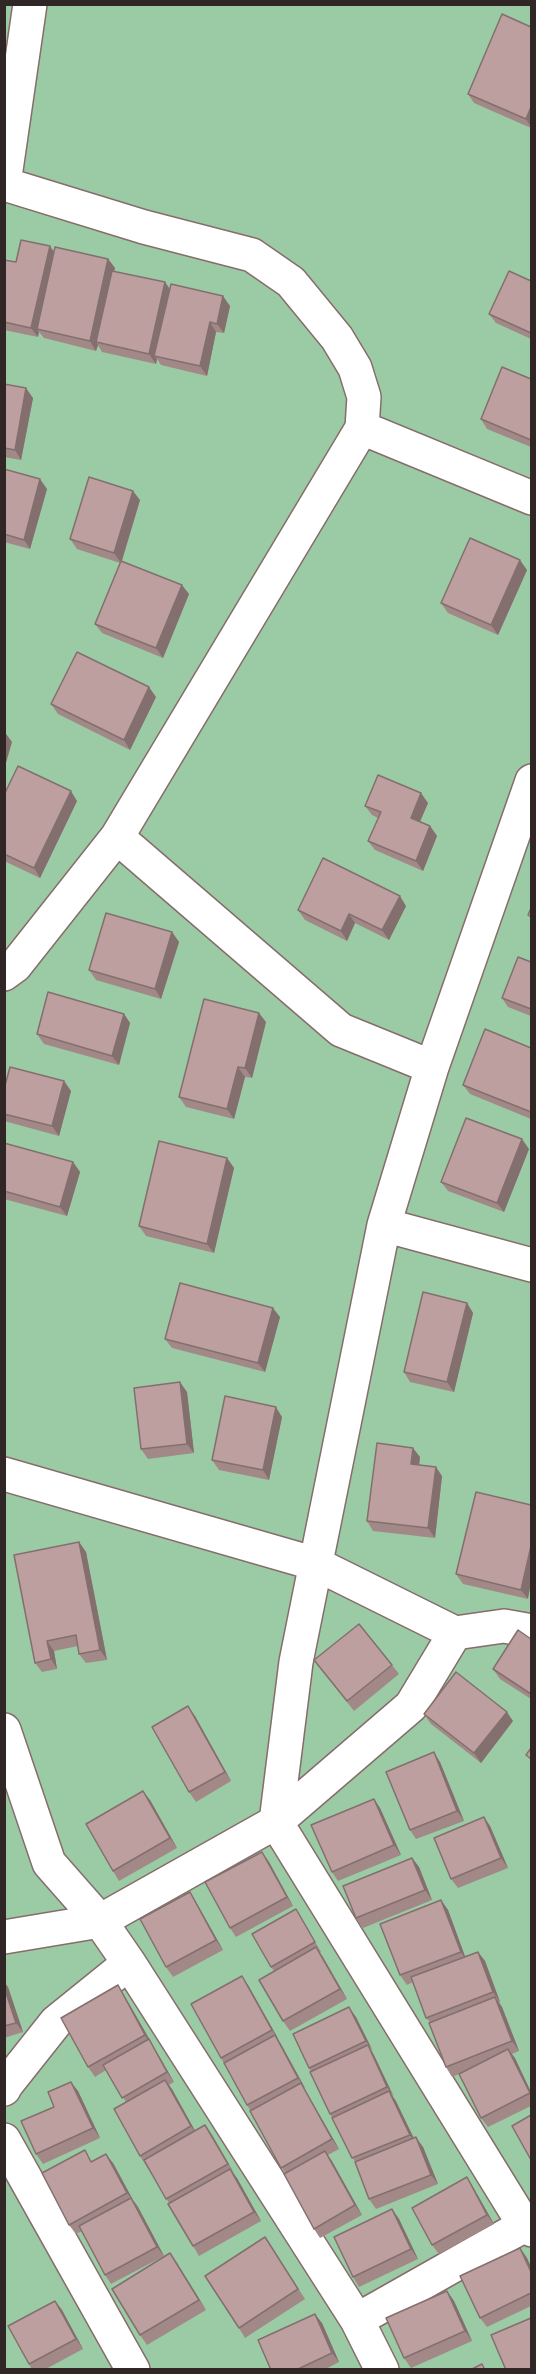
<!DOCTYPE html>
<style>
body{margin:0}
#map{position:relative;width:536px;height:2374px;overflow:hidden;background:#f5d5d5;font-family:"Archivo Narrow",sans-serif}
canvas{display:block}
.frame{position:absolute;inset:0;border:6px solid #312626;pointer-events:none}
</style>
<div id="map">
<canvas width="536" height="2374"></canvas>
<div class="frame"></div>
</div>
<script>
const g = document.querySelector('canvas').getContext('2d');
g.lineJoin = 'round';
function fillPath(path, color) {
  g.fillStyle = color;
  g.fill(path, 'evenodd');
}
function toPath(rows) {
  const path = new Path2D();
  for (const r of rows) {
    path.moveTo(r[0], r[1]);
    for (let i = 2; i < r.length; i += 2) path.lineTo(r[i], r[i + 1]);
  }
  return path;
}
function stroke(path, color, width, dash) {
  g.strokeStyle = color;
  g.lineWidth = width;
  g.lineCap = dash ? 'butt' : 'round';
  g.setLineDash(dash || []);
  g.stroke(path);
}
fillPath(toPath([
 [5,5,531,5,531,2369,5,2369]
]), '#9acba5');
const street = toPath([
 [4,184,144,227,252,255,291,282,337,338,355,368,364,397,362,428],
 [4,184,30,4],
 [532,781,432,1067,384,1225,296,1662,276,1822,525,2226,532,2230],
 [117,837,341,1030,432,1067],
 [4,974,15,966,117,837,362,428,532,498],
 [384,1225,532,1265],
 [4,1474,316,1564,455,1633,504,1626,532,1631],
 [4,1730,49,1863,100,1921,129,1963,357,2320,382,2370],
 [4,1937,100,1921,276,1822,411,1706,455,1633],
 [4,2089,6,2085,56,2022,129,1963],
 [4,2140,133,2370],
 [357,2320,532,2221]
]);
stroke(street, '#876c6b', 36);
stroke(street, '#fff', 33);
fillPath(toPath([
 [531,27,531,128,474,103,468,94],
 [54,252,108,259,115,268,114,271,170,289,230,306,224,333,216,332,207,376,161,365,157,359,156,364,102,352,98,345,96,351,44,338,39,332,38,337,4,330,4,260,16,262],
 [531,281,531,339,496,323,489,314],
 [531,379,531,447,487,429,481,419],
 [4,384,33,398,21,460,4,457],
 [4,469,47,489,30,549,4,542],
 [140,500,122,561,189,594,163,658,102,633,95,624,120,563,77,549,70,539],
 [527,570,498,635,448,613,441,603],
 [156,697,130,750,58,714,51,704],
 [4,795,77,801,40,878,4,861],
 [428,803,420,822,430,826,437,836,423,871,375,850,368,841,378,818,372,815,365,806],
 [406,906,389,940,355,923,347,941,305,920,298,910],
 [172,932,179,942,161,999,96,980,89,970],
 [531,962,531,1016,508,1007,502,998],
 [124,1014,130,1023,119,1065,44,1044,37,1034],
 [266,1022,252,1078,245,1077,234,1119,186,1107,179,1097],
 [531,1048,531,1119,470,1094,463,1085],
 [64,1081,71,1091,59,1136,4,1121,4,1089],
 [4,1143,73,1162,80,1172,67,1216,4,1199],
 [529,1149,504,1212,448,1191,441,1182],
 [227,1158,234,1168,214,1253,146,1236,139,1226],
 [467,1303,473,1313,454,1392,410,1382,404,1372],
 [280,1317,265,1372,172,1348,165,1339],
 [187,1392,194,1453,148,1459,141,1449],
 [282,1417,269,1480,219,1470,212,1460],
 [420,1457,419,1465,442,1476,435,1538,373,1531,367,1521],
 [531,1505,528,1599,463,1584,456,1574],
 [79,1542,86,1552,107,1660,86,1663,79,1654,78,1646,54,1651,57,1669,42,1672,35,1663],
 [531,1639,531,1699,500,1679,493,1669],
 [314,1660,392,1665,399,1674,354,1711],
 [424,1714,513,1721,481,1763,431,1724],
 [195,1716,231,1781,196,1802,189,1792],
 [440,1762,464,1821,416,1839,410,1830],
 [374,1799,380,1808,401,1855,338,1881,332,1872],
 [150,1800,177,1848,119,1881,113,1871],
 [484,1817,490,1826,508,1868,458,1888,451,1879],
 [262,1852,269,1862,293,1906,236,1937,230,1928],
 [412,1858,419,1867,432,1900,363,1928,356,1918],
 [190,1892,196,1902,223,1950,173,1977,166,1967],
 [441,1900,448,1910,465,1956,478,1952,485,1961,500,2002,499,2002,502,2007,519,2051,512,2054,531,2092,531,2106,488,2127,481,2118,459,2074,452,2077,446,2067,430,2022,426,2018,413,1982,407,1985,400,1975],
 [296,1909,302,1919,321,1952,320,1953,347,1999,290,2031,283,2021,274,1971,271,1967],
 [4,1982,8,1987,23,2032,4,2038],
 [118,1985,124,1995,174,2082,169,2085,195,2131,212,2135,261,2221,199,2256,193,2246,169,2203,140,2156,126,2102,106,2070,95,2077,88,2067],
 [248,1985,305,2088,304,2088,339,2149,328,2155,362,2215,320,2238,314,2229,285,2173,221,2058],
 [356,2017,393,2097,414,2138,423,2147,438,2184,376,2209,369,2199,355,2162,330,2114,311,2072,309,2068],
 [78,2091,100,2138,43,2164,36,2154,54,2107],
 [93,2161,113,2163,133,2200,138,2207,164,2256,111,2284,105,2275,82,2231,76,2234,69,2225],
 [473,2187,494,2224,439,2254,432,2245],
 [392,2209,399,2219,418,2259,359,2287,353,2277],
 [271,2246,305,2299,245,2338,239,2328],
 [520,2248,527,2258,531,2267,531,2306,487,2327,480,2318],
 [170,2253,206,2310,147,2345,140,2335],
 [447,2291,454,2301,472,2341,411,2368,404,2358],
 [55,2301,62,2310,83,2349,44,2370,32,2370,29,2364],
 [322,2323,339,2362,324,2370,271,2370]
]), '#a28988');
fillPath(toPath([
 [531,107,531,127,526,119],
 [50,246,56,255,37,329,39,332,38,337,31,328],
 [108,259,115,268,98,343,96,342,98,345,96,351,90,341],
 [165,282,172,292,154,356,157,359,156,364,149,354],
 [223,296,230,306,224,333,217,324],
 [210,322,216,332,207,376,200,366],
 [26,388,33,398,21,460,15,450],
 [40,479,47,489,30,549,24,540],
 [133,491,140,500,121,563,114,553],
 [520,560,527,570,498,635,491,625],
 [182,585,189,594,163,658,156,648],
 [149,687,156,697,130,750,124,740],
 [4,731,12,742,4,770],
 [71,791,77,801,40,878,34,868],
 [421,793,428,803,417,828,411,818],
 [430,826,437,836,423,871,416,861],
 [400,896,406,906,389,940,382,930],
 [349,914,355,923,347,941,341,931],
 [172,932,179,942,161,999,155,989],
 [259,1013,266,1022,252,1078,245,1068],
 [124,1014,130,1023,119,1065,112,1056],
 [238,1067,245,1077,234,1119,227,1109],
 [64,1081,71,1091,59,1136,52,1126],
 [522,1139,529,1149,504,1212,497,1203],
 [227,1158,234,1168,214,1253,207,1244],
 [73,1162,80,1172,67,1216,60,1207],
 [467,1303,473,1313,454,1392,447,1382],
 [273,1308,280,1317,265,1372,258,1363],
 [180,1382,187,1392,194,1453,187,1444],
 [276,1407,282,1417,269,1480,263,1470],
 [413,1448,420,1457,418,1474,411,1464],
 [436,1467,442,1476,435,1538,428,1528],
 [79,1542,86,1552,107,1660,100,1650],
 [531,1546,531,1583,528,1599,521,1590],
 [47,1641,54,1651,57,1669,51,1659],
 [188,1706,195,1716,231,1781,225,1772],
 [507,1712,513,1721,481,1763,474,1753],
 [434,1752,440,1762,464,1821,457,1811],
 [143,1791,150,1800,177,1848,170,1838],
 [374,1799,380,1808,401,1855,394,1845],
 [484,1817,490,1826,508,1868,501,1858],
 [262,1852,269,1862,293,1906,287,1897],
 [412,1858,419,1867,432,1900,425,1890],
 [190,1892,196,1902,223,1950,216,1940],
 [441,1900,448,1910,467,1962,461,1952],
 [316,1947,323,1957,347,1999,340,1989],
 [478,1952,485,1961,500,2002,493,1992],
 [242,1976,248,1985,279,2040,272,2030],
 [4,1982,8,1987,23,2032,16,2023,4,1987],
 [118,1985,124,1995,174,2082,167,2072,145,2035],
 [495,1997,502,2007,519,2051,512,2041],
 [349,2007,356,2017,373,2051,366,2041],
 [275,2035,281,2044,305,2088,298,2078],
 [368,2045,374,2055,394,2097,387,2087],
 [508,2049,515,2058,531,2092,531,2095],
 [165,2080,172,2089,198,2136,191,2126],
 [71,2082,78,2091,100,2138,93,2128],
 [301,2083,307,2093,339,2149,332,2139],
 [389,2091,396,2101,417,2145,410,2135],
 [205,2125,212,2135,234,2173,228,2164],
 [416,2137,423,2147,438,2184,431,2175],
 [325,2151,332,2161,362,2215,355,2205],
 [106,2154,113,2163,133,2200,138,2207,164,2256,157,2247,133,2200,127,2193],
 [230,2169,237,2178,261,2221,254,2212],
 [467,2177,473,2187,494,2224,487,2215],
 [392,2209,399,2219,418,2259,411,2249],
 [520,2248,527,2258,531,2267,531,2272],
 [170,2253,177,2263,206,2310,199,2300],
 [447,2291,454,2301,472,2341,465,2331],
 [55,2301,62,2310,83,2349,76,2339],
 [315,2314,322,2323,339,2362,332,2353]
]), '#846f6f');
const building = toPath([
 [502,14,531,27,531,107,526,119,468,94,502,14],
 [21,240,50,246,31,328,4,322,4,260,16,262,21,240],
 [55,247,108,259,90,341,37,329,55,247],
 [112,271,165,282,149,354,96,342,112,271],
 [509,271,531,281,531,333,489,314,509,271],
 [171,284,223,296,217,324,210,322,200,366,154,356,171,284],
 [502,367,531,379,531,440,481,419,502,367],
 [4,384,26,388,15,450,4,448,4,384],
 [4,469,40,479,24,540,4,534,4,469],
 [89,477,133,491,114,553,70,539,89,477],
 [470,538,520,560,491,625,441,603,470,538],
 [121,561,182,585,156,648,95,624,121,561],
 [77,652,149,687,124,740,51,704,77,652],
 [18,766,71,791,34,868,4,854,4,795,18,766],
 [378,775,421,793,411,818,430,826,416,861,368,841,381,812,365,806,378,775],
 [323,858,400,896,382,930,349,914,341,931,298,910,323,858],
 [531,908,531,917,528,915,531,908],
 [106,913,172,932,155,989,89,970,106,913],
 [518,957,531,962,531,1009,502,998,518,957],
 [48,992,124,1014,112,1056,37,1034,48,992],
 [204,999,259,1013,245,1068,238,1067,227,1109,179,1097,204,999],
 [485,1029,531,1048,531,1112,463,1085,485,1029],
 [10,1067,64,1081,52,1126,4,1114,4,1089,10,1067],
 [466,1118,522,1139,497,1203,441,1182,466,1118],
 [159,1141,227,1158,207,1244,139,1226,159,1141],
 [4,1143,73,1162,60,1207,4,1191,4,1143],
 [180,1283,273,1308,258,1363,165,1339,180,1283],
 [423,1292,467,1303,447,1382,404,1372,423,1292],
 [180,1382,187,1444,141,1449,134,1388,180,1382],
 [225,1396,276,1407,263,1470,212,1460,225,1396],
 [377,1443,413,1448,411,1464,436,1467,428,1528,367,1521,377,1443],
 [476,1492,531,1505,531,1546,521,1590,456,1574,476,1492],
 [79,1542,100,1650,79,1654,76,1635,47,1641,51,1659,35,1663,14,1555,79,1542],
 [359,1624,392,1665,347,1701,314,1660,359,1624],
 [518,1630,531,1639,531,1694,493,1669,518,1630],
 [456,1672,507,1712,474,1753,424,1714,456,1672],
 [188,1706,225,1772,189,1792,152,1727,188,1706],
 [531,1748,531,1759,526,1755,531,1748],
 [434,1752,457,1811,410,1830,386,1772,434,1752],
 [143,1791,170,1838,113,1871,86,1824,143,1791],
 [374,1799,394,1845,332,1872,311,1825,374,1799],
 [484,1817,501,1858,451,1879,434,1838,484,1817],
 [262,1852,287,1897,230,1928,205,1882,262,1852],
 [412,1858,425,1890,356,1918,343,1886,412,1858],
 [190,1892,216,1940,166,1967,140,1919,190,1892],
 [441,1900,461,1952,400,1975,380,1924,441,1900],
 [296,1909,315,1942,271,1967,252,1934,296,1909],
 [316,1947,340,1989,283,2021,259,1980,316,1947],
 [478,1952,493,1992,426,2018,411,1977,478,1952],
 [242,1976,272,2030,221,2058,191,2004,242,1976],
 [118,1985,145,2035,88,2067,61,2018,118,1985],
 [4,1987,16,2023,4,2026,4,1987],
 [495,1997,512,2041,446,2067,429,2023,495,1997],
 [349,2007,366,2041,309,2068,293,2034,349,2007],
 [275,2035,298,2078,247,2105,224,2063,275,2035],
 [149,2039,167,2072,122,2098,103,2065,149,2039],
 [368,2045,387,2087,330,2114,310,2072,368,2045],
 [508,2049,530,2093,481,2118,459,2074,508,2049],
 [165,2080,191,2126,140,2156,114,2109,165,2080],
 [71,2082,93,2128,36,2154,21,2121,54,2107,48,2092,71,2082],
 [301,2083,332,2139,281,2168,250,2111,301,2083],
 [389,2091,410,2135,352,2158,332,2118,389,2091],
 [531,2115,531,2160,512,2126,531,2115],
 [205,2125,228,2164,166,2199,144,2160,205,2125],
 [416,2137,431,2175,369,2199,355,2162,416,2137],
 [85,2150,91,2162,106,2154,127,2193,69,2225,42,2173,85,2150],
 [325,2151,355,2205,314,2229,284,2174,325,2151],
 [230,2169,254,2212,193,2246,168,2204,230,2169],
 [467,2177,487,2215,432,2245,412,2208,467,2177],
 [131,2198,157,2247,105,2275,79,2226,131,2198],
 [392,2209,411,2249,353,2277,334,2237,392,2209],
 [265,2237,298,2289,239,2328,205,2276,265,2237],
 [520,2248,531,2272,531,2293,480,2318,460,2276,520,2248],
 [170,2253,199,2300,140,2335,112,2289,170,2253],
 [447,2291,465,2331,404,2358,386,2318,447,2291],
 [55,2301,76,2339,29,2364,8,2326,55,2301],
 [315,2314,332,2353,296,2370,271,2370,258,2340,315,2314],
 [531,2318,531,2370,506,2370,491,2335,531,2318],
 [482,2364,485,2370,470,2370,482,2364]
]);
fillPath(building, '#bc9f9e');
stroke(building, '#846f6f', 1.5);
</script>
